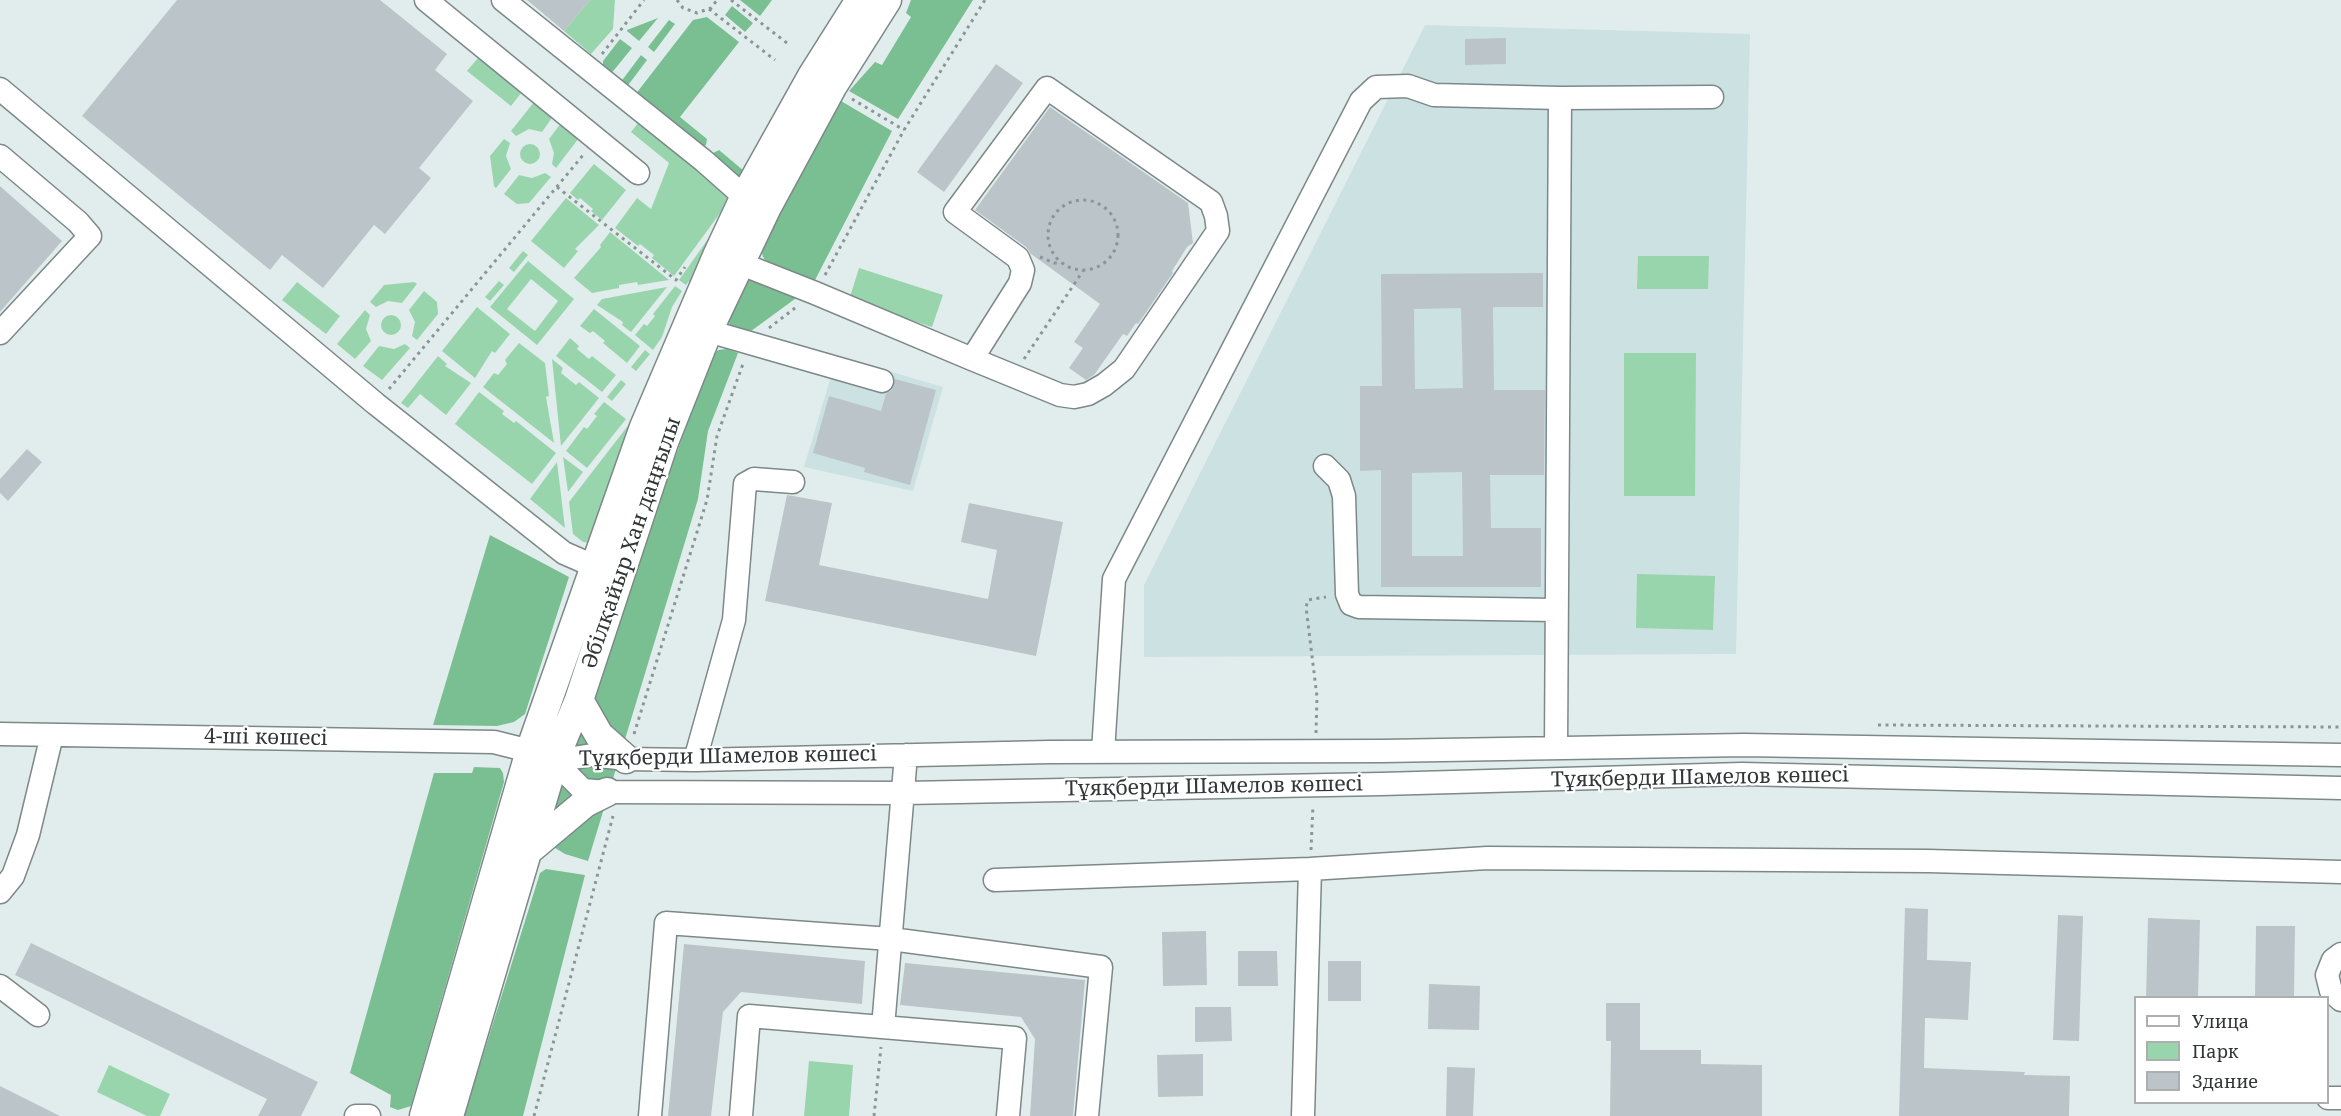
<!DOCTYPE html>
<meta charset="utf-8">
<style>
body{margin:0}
#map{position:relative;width:2341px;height:1116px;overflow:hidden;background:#e1eded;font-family:"Noto Serif",serif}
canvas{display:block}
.legend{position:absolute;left:2134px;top:996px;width:195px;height:108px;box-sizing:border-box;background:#fff;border:2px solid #adafaf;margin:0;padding:8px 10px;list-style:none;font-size:18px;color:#313636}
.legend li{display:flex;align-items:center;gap:12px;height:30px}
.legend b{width:30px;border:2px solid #adafaf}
</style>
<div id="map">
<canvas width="2341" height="1116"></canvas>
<ul class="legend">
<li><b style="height:8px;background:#fff"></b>Улица</li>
<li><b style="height:16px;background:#99d5ac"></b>Парк</li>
<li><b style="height:16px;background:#bbc5c9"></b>Здание</li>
</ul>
</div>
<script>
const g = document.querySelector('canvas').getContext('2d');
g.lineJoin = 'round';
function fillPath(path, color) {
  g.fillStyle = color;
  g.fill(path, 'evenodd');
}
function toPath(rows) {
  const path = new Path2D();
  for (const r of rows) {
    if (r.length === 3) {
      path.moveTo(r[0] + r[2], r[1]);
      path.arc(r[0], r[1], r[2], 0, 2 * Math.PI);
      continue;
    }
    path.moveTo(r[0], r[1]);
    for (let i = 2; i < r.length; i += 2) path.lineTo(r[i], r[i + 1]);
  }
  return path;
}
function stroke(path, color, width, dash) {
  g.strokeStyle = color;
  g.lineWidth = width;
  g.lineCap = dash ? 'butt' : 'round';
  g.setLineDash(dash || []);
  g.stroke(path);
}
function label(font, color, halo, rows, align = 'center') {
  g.font = font + ' "Noto Serif",serif';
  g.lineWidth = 4.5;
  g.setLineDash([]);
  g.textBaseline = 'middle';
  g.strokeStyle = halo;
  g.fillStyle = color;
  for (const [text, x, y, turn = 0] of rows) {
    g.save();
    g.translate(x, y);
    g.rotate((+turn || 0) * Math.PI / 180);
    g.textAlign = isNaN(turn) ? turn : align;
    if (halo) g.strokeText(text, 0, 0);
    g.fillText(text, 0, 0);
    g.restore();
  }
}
fillPath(toPath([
 [1425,25,1750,34,1736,654,1144,657,1144,585],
 [837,356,943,387,913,491,804,467]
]), '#cce1e2');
fillPath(toPath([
 [590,0,615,0,613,29,591,54,564,31],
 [482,53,525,88,511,106,467,71],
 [538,97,556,112,542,132,529,129,516,136,511,131],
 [642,118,734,194,674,276,652,258,654,255,640,244,638,246,615,228,637,198,651,209,669,163,631,132],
 [564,119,582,134,556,168,552,164,554,153,549,139],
 [504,139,510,143,506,156,511,169,496,188,494,186,490,156],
 [530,154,10],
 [594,164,626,190,602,220,591,211,593,209,580,198,578,200,570,193],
 [545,173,551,177,529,203,517,204,504,194,519,175,532,178],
 [566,198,599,225,575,249,578,251,564,268,531,241],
 [737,198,693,285,689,281,686,285,679,280],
 [610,232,669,280,638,285,637,282,619,285,619,288,592,293,574,278,601,247,600,245],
 [523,251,528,255,514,272,509,268],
 [1638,256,1709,256,1708,289,1637,289],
 [528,261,574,299,537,345,490,307],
 [531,279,558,301,535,331,507,309],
 [859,268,943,295,932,327,849,300],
 [499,281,504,285,490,301,485,297],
 [297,282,340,316,326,334,282,300],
 [414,282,417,284,402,303,388,301,376,307,370,302,384,285],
 [675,286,682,291,672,307,662,337,653,350,635,335,644,324,647,326,655,316,653,314],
 [667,287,631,332,622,325,623,322,597,305,602,299],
 [424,291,437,302,438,314,417,340,412,336,415,322,409,310],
 [477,307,510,334,495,353,492,351,475,378,442,351],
 [594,309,640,346,627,363,603,343,605,341,593,331,590,333,580,326],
 [365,310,370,315,366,329,371,341,355,359,337,344],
 [391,325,10],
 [570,338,579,346,577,349,589,359,592,356,616,375,602,392,556,356],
 [519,343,545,363,549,396,546,397,554,443,483,387,494,373,498,375,507,364,505,360],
 [405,344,410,348,382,380,363,366,379,346,394,349],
 [645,350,650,354,636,371,631,367],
 [1624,353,1696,353,1695,496,1624,496],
 [438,356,447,364,445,366,471,383,446,415,420,394,408,408,401,403],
 [552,359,563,368,561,373,576,385,579,382,599,398,561,446],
 [621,380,626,384,612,401,607,397],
 [479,392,504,411,502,414,514,423,516,421,556,453,532,484,455,424],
 [604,402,626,419,587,468,566,451,584,427,587,429,597,416,594,414],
 [630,423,638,429,591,543,583,542,573,534,569,502],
 [563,457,583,472,568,492],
 [557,462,565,528,530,499],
 [1637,574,1715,576,1713,630,1636,628],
 [809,1061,853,1065,849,1116,804,1116],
 [109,1065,170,1094,160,1116,147,1116,97,1092]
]), '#99d5ac');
fillPath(toPath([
 [740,0,772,0,760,16],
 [911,0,973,0,898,119,849,91,875,62,882,65,911,17,906,13],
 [732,6,753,23,745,32,725,15],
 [707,17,739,42,680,117,707,139,706,145,701,148,635,95,693,20],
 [658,18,639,41,627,31,627,30],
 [669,20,675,24,654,52,648,47],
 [620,39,632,48,610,75,603,70,603,61],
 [641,55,647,60,626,88,620,83],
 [841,101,892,131,813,284,768,264,763,257,761,249],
 [719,150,744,171,737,181,711,159,713,153],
 [749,279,799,296,747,334,732,329,728,321,744,283],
 [727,349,738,353,708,431,698,499,588,861,565,854,552,846,546,835,612,626,713,355,718,350],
 [490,535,569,577,525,714,514,722,497,726,433,725],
 [474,767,500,768,503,773,504,782,411,1106,398,1110,390,1107,391,1095,350,1073,434,773,472,773],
 [546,869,585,875,523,1116,464,1116,540,873]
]), '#7abf92');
fillPath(toPath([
 [177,0,380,0,447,54,435,70,473,101,419,168,431,178,385,234,374,225,323,288,282,255,270,270,82,116],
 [527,0,590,0,564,31],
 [1506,38,1506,64,1465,65,1465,39],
 [996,64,1023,83,944,192,917,172],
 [1050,107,1188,203,1193,243,1187,247,1172,271,1173,273,1138,324,1136,323,1127,336,1123,334,1094,375,1086,380,1069,368,1083,348,1074,342,1100,304,1031,254,1026,247,975,210],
 [0,186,62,241,0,312],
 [1543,273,1543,307,1493,307,1494,390,1545,390,1544,475,1490,475,1491,528,1541,528,1541,587,1381,587,1381,470,1360,471,1360,386,1382,386,1381,274],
 [1461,308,1463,388,1415,389,1414,309],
 [1462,472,1463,556,1412,556,1412,473],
 [895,379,936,390,910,485,864,472,865,468,813,453,829,396,881,411,886,394,892,390],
 [27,449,42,462,8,501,0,493,0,479],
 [787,495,832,503,819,565,988,599,997,550,961,542,969,503,1063,522,1036,656,765,601],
 [1905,908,1928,909,1927,960,1971,962,1968,1020,1925,1018,1924,1068,2025,1072,2024,1075,2070,1076,2069,1116,1899,1116],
 [2058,915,2083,916,2079,1041,2053,1040],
 [2148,918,2200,920,2198,998,2146,998],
 [2256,926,2295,926,2294,998,2255,998],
 [1206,931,1207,985,1163,986,1162,932],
 [31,943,318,1082,301,1116,258,1116,267,1099,15,975],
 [684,944,865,961,862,1004,741,992,723,1012,711,1116,668,1116],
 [1238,951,1277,951,1278,986,1238,986],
 [1328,961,1361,961,1361,1001,1328,1001],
 [905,963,1085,980,1073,1116,1030,1116,1035,1039,1021,1017,900,1005],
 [1429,984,1480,986,1479,1030,1428,1029],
 [1606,1003,1640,1003,1640,1050,1701,1050,1701,1064,1762,1065,1762,1116,1610,1116,1611,1041,1606,1041],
 [1195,1007,1231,1007,1232,1041,1195,1042],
 [1203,1054,1203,1096,1158,1097,1157,1055],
 [1447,1067,1475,1068,1473,1116,1446,1116],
 [0,1086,60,1116,0,1116]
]), '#bbc5c9');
const minor = toPath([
 [426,0,638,173],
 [503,0,704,161,739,192,760,204],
 [0,89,376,404,564,553,594,566],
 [0,156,78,222,90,236,0,333],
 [739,263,815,293,972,359,1060,395,1074,397,1088,394,1104,385,1124,369,1218,231,1216,216,1211,202,1047,88,955,212,1018,258,1023,270,1020,283,972,359],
 [708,331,882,381],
 [1325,466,1339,480,1344,496,1347,594,1351,604,1359,607,1556,610],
 [0,734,494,742,530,751,554,761,583,790,607,792,905,793,1381,784,1742,774,2341,788],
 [1556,748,1560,98],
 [1103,752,1114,579,1361,101,1376,87,1408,86,1434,95,1560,98,1712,97],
 [695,760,734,620,745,484,754,479,793,482],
 [554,761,592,755,626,759,695,760,1049,752,1382,751,1744,745,2341,755],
 [995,880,1310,869,1487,858,1928,861,2341,872],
 [0,892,13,876,28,835,52,735],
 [2341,954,2333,960,2327,975,2331,991,2341,1000],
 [0,986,38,1015],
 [883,1027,906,755],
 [2328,1098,2341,1098],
 [356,1116,369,1116],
 [650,1116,666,923,891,939,1101,967,1087,1116],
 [741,1116,749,1016,1015,1038,1008,1116],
 [1303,1116,1310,869]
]);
const major = toPath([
 [579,700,599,735,626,759],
 [529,850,585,803,607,792],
 [424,1116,530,751,644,427,717,256,745,196,812,76,860,0],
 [449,1116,554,761,579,700,664,442,708,331,767,207,832,87,887,0]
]);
stroke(minor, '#7d8888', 25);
stroke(major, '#7d8888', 31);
stroke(toPath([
 [677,0,683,8,697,13,711,8,717,0],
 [731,0,787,43],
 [709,9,775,60],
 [602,54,644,0],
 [852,99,904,130],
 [557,187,676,280,685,267],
 [1083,235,35],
 [1040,257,1054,263,1061,263],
 [825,275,904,130,985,0],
 [769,328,795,308],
 [1024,359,1083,271],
 [389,389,584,154],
 [1878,725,2341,727],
 [1316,733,1317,697,1306,607,1308,600,1326,597],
 [634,734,707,500,717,436,744,361],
 [1311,850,1313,805],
 [534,1116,613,816],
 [874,1116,881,1047]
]), '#8c9595', 3, [3, 4.5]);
stroke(minor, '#fff', 22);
stroke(major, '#fff', 28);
label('21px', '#313636', '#fff', [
 ["Әбілқайыр Хан даңғылы",632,543,-71],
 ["4-ші көшесі",266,738,1],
 ["Тұяқберди Шамелов көшесі",728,757,-1],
 ["Тұяқберди Шамелов көшесі",1700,778,-1],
 ["Тұяқберди Шамелов көшесі",1214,787,-1]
]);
</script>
